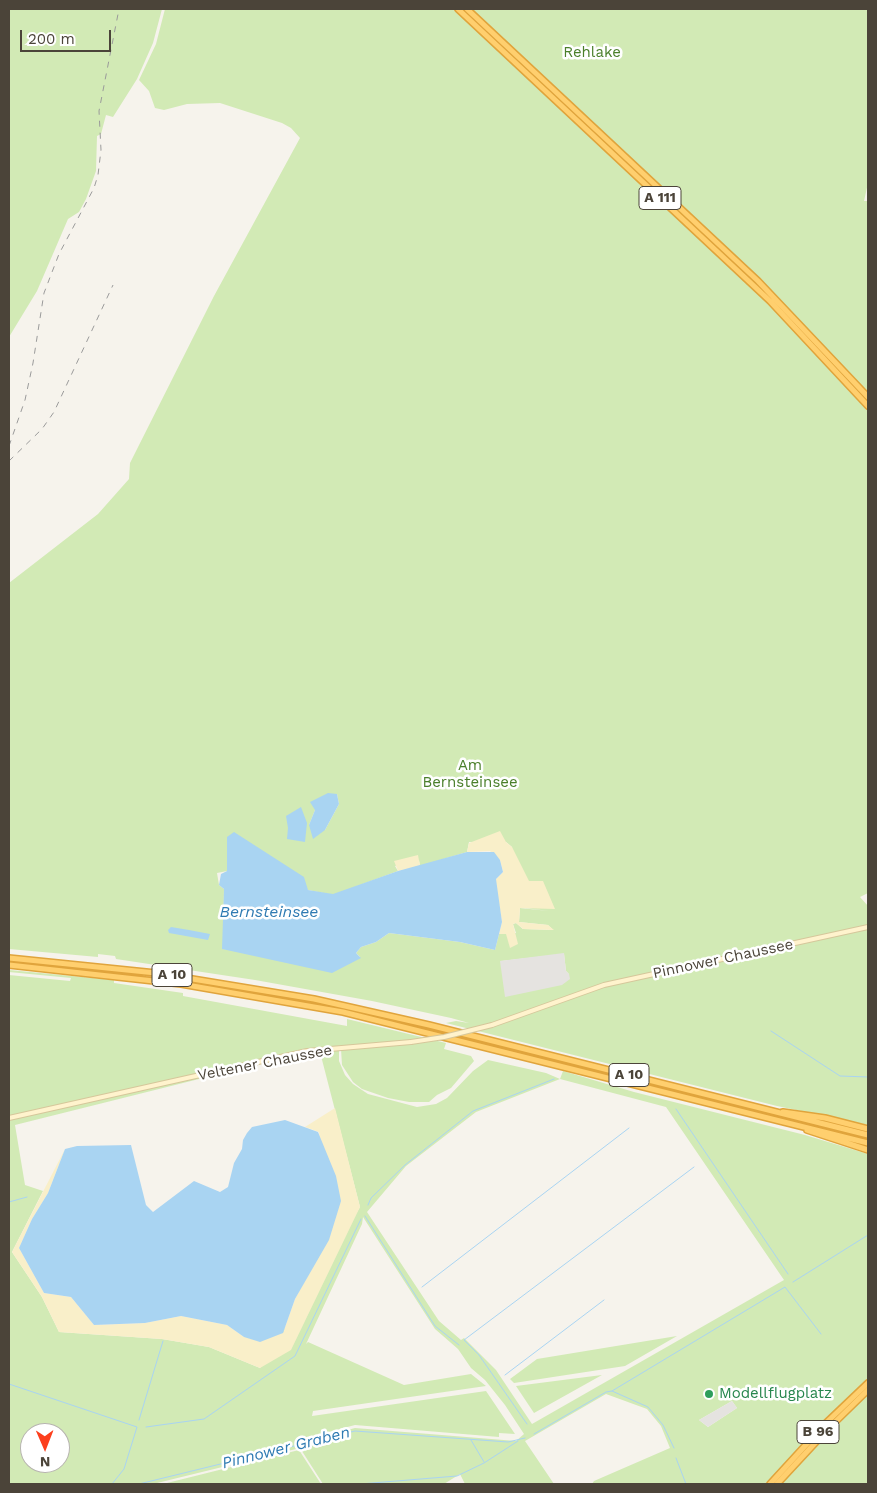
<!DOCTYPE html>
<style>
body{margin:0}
#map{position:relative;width:877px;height:1493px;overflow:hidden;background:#f6f3ec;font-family:"Work Sans",sans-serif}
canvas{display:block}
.frame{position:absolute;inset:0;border:10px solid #4b4439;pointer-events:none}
.north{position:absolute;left:20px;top:1423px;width:50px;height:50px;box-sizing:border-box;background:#fff;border:1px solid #b7b4b0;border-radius:50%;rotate:179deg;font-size:14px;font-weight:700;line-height:20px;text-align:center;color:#4b4439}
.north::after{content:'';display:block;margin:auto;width:18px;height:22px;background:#fc3f1d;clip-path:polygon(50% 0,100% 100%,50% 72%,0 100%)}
.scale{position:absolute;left:20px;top:30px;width:91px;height:22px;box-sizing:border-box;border:2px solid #4b4439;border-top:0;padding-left:6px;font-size:15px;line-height:18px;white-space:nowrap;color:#4b4439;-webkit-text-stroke:4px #fff;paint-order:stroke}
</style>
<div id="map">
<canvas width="877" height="1493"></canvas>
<div class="frame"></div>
<div class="north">N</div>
<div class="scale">200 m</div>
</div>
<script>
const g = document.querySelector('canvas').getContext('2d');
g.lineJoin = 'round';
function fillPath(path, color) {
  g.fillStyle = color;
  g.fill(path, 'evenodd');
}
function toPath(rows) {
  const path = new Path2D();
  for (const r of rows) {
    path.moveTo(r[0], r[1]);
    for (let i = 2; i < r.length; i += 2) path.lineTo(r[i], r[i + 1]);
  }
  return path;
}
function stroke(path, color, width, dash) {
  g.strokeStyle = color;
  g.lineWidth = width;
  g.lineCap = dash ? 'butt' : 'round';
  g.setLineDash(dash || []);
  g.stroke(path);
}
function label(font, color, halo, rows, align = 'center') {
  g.font = font + ' "Work Sans",sans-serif';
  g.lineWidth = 5;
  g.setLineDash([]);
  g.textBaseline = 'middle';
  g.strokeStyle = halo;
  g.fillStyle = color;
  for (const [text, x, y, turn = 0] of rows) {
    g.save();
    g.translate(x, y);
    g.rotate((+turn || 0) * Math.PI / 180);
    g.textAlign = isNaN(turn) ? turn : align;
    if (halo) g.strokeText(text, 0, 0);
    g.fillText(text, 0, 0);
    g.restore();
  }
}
fillPath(toPath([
 [9,9,162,9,153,43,137,79,113,117,106,115,101,134,97,136,96,171,86,199,79,212,68,219,37,291,9,337],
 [165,9,868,9,868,183,864,201,868,201,868,893,860,897,868,906,868,1125,777,1106,466,1028,446,1023,456,1021,469,1023,451,1018,372,1001,255,980,116,959,115,956,98,954,98,957,9,949,9,583,98,514,129,479,130,463,214,296,300,138,291,128,282,123,220,103,187,104,164,110,155,108,149,91,139,80,156,44],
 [337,794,339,804,325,830,309,825,315,810],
 [227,838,308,890,333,895,398,871,395,866,419,860,420,866,467,852,469,842,506,842,512,847,517,907,549,911,520,908,519,922,548,925,553,930,523,929,516,923,513,924,516,933,499,934,495,950,460,942,389,933,376,942,361,947,356,953,360,957,223,949,224,889,219,885,217,873,227,871],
 [564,954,566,971,569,974,501,961],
 [9,970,114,980,114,983,183,993,183,996,347,1026,347,1019,446,1043,444,1049,471,1056,474,1061,451,1088,437,1095,429,1102,409,1102,388,1098,362,1089,353,1082,342,1065,341,1049,310,1052,287,1057,15,1125,25,1185,43,1191,12,1252,42,1297,59,1332,162,1339,209,1347,260,1368,360,1207,320,1052,339,1050,339,1061,345,1075,353,1084,368,1094,417,1107,436,1104,447,1098,473,1071,488,1060,546,1073,560,1079,563,1071,634,1092,805,1135,868,1154,868,1484,592,1484,594,1481,670,1448,661,1426,647,1409,606,1394,525,1441,554,1484,465,1484,460,1474,444,1484,323,1484,300,1448,153,1484,9,1484,9,975,70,981,71,978,9,972],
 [560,1079,666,1107,784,1280,532,1424,496,1370,464,1338,461,1340,439,1321,367,1212,406,1166,476,1112],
 [363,1217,435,1329,458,1349,471,1368,485,1380,505,1405,524,1434,516,1441,355,1428,309,1440,309,1437,355,1425,499,1437,499,1433,515,1434,486,1391,312,1416,313,1411,486,1386,471,1374,404,1385,308,1342,306,1344,362,1224],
 [732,1401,737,1408,708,1427,699,1420],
 [30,1433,60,1433,60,1463,30,1463],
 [429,1028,868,1138,868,1140,428,1030],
 [677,1336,625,1366,514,1383,510,1379,537,1359],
 [602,1375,534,1413,516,1386],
 [299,1450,321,1484,163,1484]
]), '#d2eab5');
fillPath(toPath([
 [500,831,506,842,512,847,529,881,543,881,555,909,520,908,519,922,548,925,554,930,523,929,516,923,513,924,518,944,510,948,506,934,499,934,502,922,496,887,496,879,503,872,500,860,490,851,467,852,469,843],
 [418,855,420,866,398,871,394,861],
 [335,1108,360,1207,291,1350,260,1368,209,1347,162,1339,59,1332,42,1297,12,1252,65,1149,48,1193,32,1219,19,1248,44,1293,71,1297,94,1325,145,1323,181,1316,227,1325,244,1337,283,1333,295,1299,331,1232,319,1132,305,1127]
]), '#f9efc9');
fillPath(toPath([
 [564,953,566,971,569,974,570,979,562,985,505,997,500,961],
 [732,1401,737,1408,708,1427,699,1420]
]), '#e5e3e0');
fillPath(toPath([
 [328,793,337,794,339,804,325,830,313,839,309,825,315,810,310,802],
 [301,807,307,823,305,842,287,839,288,828,286,816],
 [234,832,304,877,308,890,333,894,398,871,467,852,494,852,500,860,503,872,496,879,502,922,495,950,460,942,389,933,376,942,361,947,356,953,361,958,332,973,222,949,224,889,219,885,221,874,227,871,227,837],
 [171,927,189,930,210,934,208,940,169,933,168,930],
 [285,1120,318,1132,336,1176,341,1201,329,1240,295,1299,283,1333,260,1342,244,1337,227,1325,181,1316,145,1323,94,1325,71,1297,44,1293,19,1248,32,1219,48,1193,65,1149,77,1146,131,1145,146,1205,153,1212,194,1181,220,1192,228,1187,234,1163,242,1149,243,1140,247,1133,252,1127]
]), '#a9d4f2');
stroke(toPath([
 [771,1031,840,1076,868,1077],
 [676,1109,788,1274],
 [9,1202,27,1197],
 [368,1205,371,1198,405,1165,473,1111,554,1079],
 [365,1216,435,1326,459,1345],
 [793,1282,868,1235],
 [422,1287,629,1128],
 [505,1375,604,1300],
 [9,1384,137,1427,124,1469,112,1484],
 [612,1391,785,1287,821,1334],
 [139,1420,163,1341],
 [527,1424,479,1355,464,1340,694,1167],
 [146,1427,204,1419,295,1356,361,1219],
 [534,1434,606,1392,612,1391,648,1407,663,1425,674,1448],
 [471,1440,484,1462],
 [676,1458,686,1484],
 [139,1484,355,1431,508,1442,525,1438],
 [360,1484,457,1476,484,1463,518,1441]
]), '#a9d4f2', 1);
const secondary = toPath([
 [492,1025,604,985,868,927],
 [9,1118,307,1051,411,1042]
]);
const highway = toPath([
 [458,9,770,301,868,406],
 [467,9,758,281,868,397],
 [9,958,156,973,314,999,429,1025,868,1135],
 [9,965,181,984,343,1012,868,1143],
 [783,1112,825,1118,868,1129],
 [807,1130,868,1150],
 [770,1484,826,1423,868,1383],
 [777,1484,829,1428,868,1390]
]);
stroke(secondary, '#d6c79b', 6);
stroke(highway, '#e0a43c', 8);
stroke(secondary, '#fff3cd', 4);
stroke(highway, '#ffcf6e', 5);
stroke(toPath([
 [9,446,25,400,33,363,44,293,59,254,94,188,98,175,101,150,99,111,119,9],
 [9,461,42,429,54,412,113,285]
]), '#9a9a9a', 1, [6, 6]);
const secondaryBridge = toPath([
 [411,1042,444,1037,492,1025]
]);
stroke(secondaryBridge, '#d6c79b', 6, []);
stroke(secondaryBridge, '#fff3cd', 4);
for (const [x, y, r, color] of [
 [709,1394,5,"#2e9e5b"]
]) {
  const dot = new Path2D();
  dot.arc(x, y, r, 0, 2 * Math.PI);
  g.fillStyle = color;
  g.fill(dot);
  stroke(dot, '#fff', 2);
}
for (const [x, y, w] of [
 [660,198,42],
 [172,975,40],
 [629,1075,40],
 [818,1432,42]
]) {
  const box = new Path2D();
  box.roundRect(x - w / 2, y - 11.5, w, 23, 4);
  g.fillStyle = '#fff';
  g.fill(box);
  stroke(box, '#4b4439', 1);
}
label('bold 14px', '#4b4439', null, [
 ["A 111",660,198],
 ["A 10",172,975],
 ["A 10",629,1075],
 ["B 96",818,1432]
]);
label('15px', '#4a7f2a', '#fff', [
 ["Rehlake",592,53],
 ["Am",470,766],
 ["Bernsteinsee",470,783]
]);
label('15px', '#4b4439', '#fff', [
 ["Pinnower Chaussee",723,959,-12],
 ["Veltener Chaussee",265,1063,-11]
]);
label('15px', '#27864d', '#fff', [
 ["Modellflugplatz",719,1394]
], 'left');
label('italic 16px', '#2e7ab2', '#fff', [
 ["Bernsteinsee",269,912],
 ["Pinnower Graben",286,1448,-14]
]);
</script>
